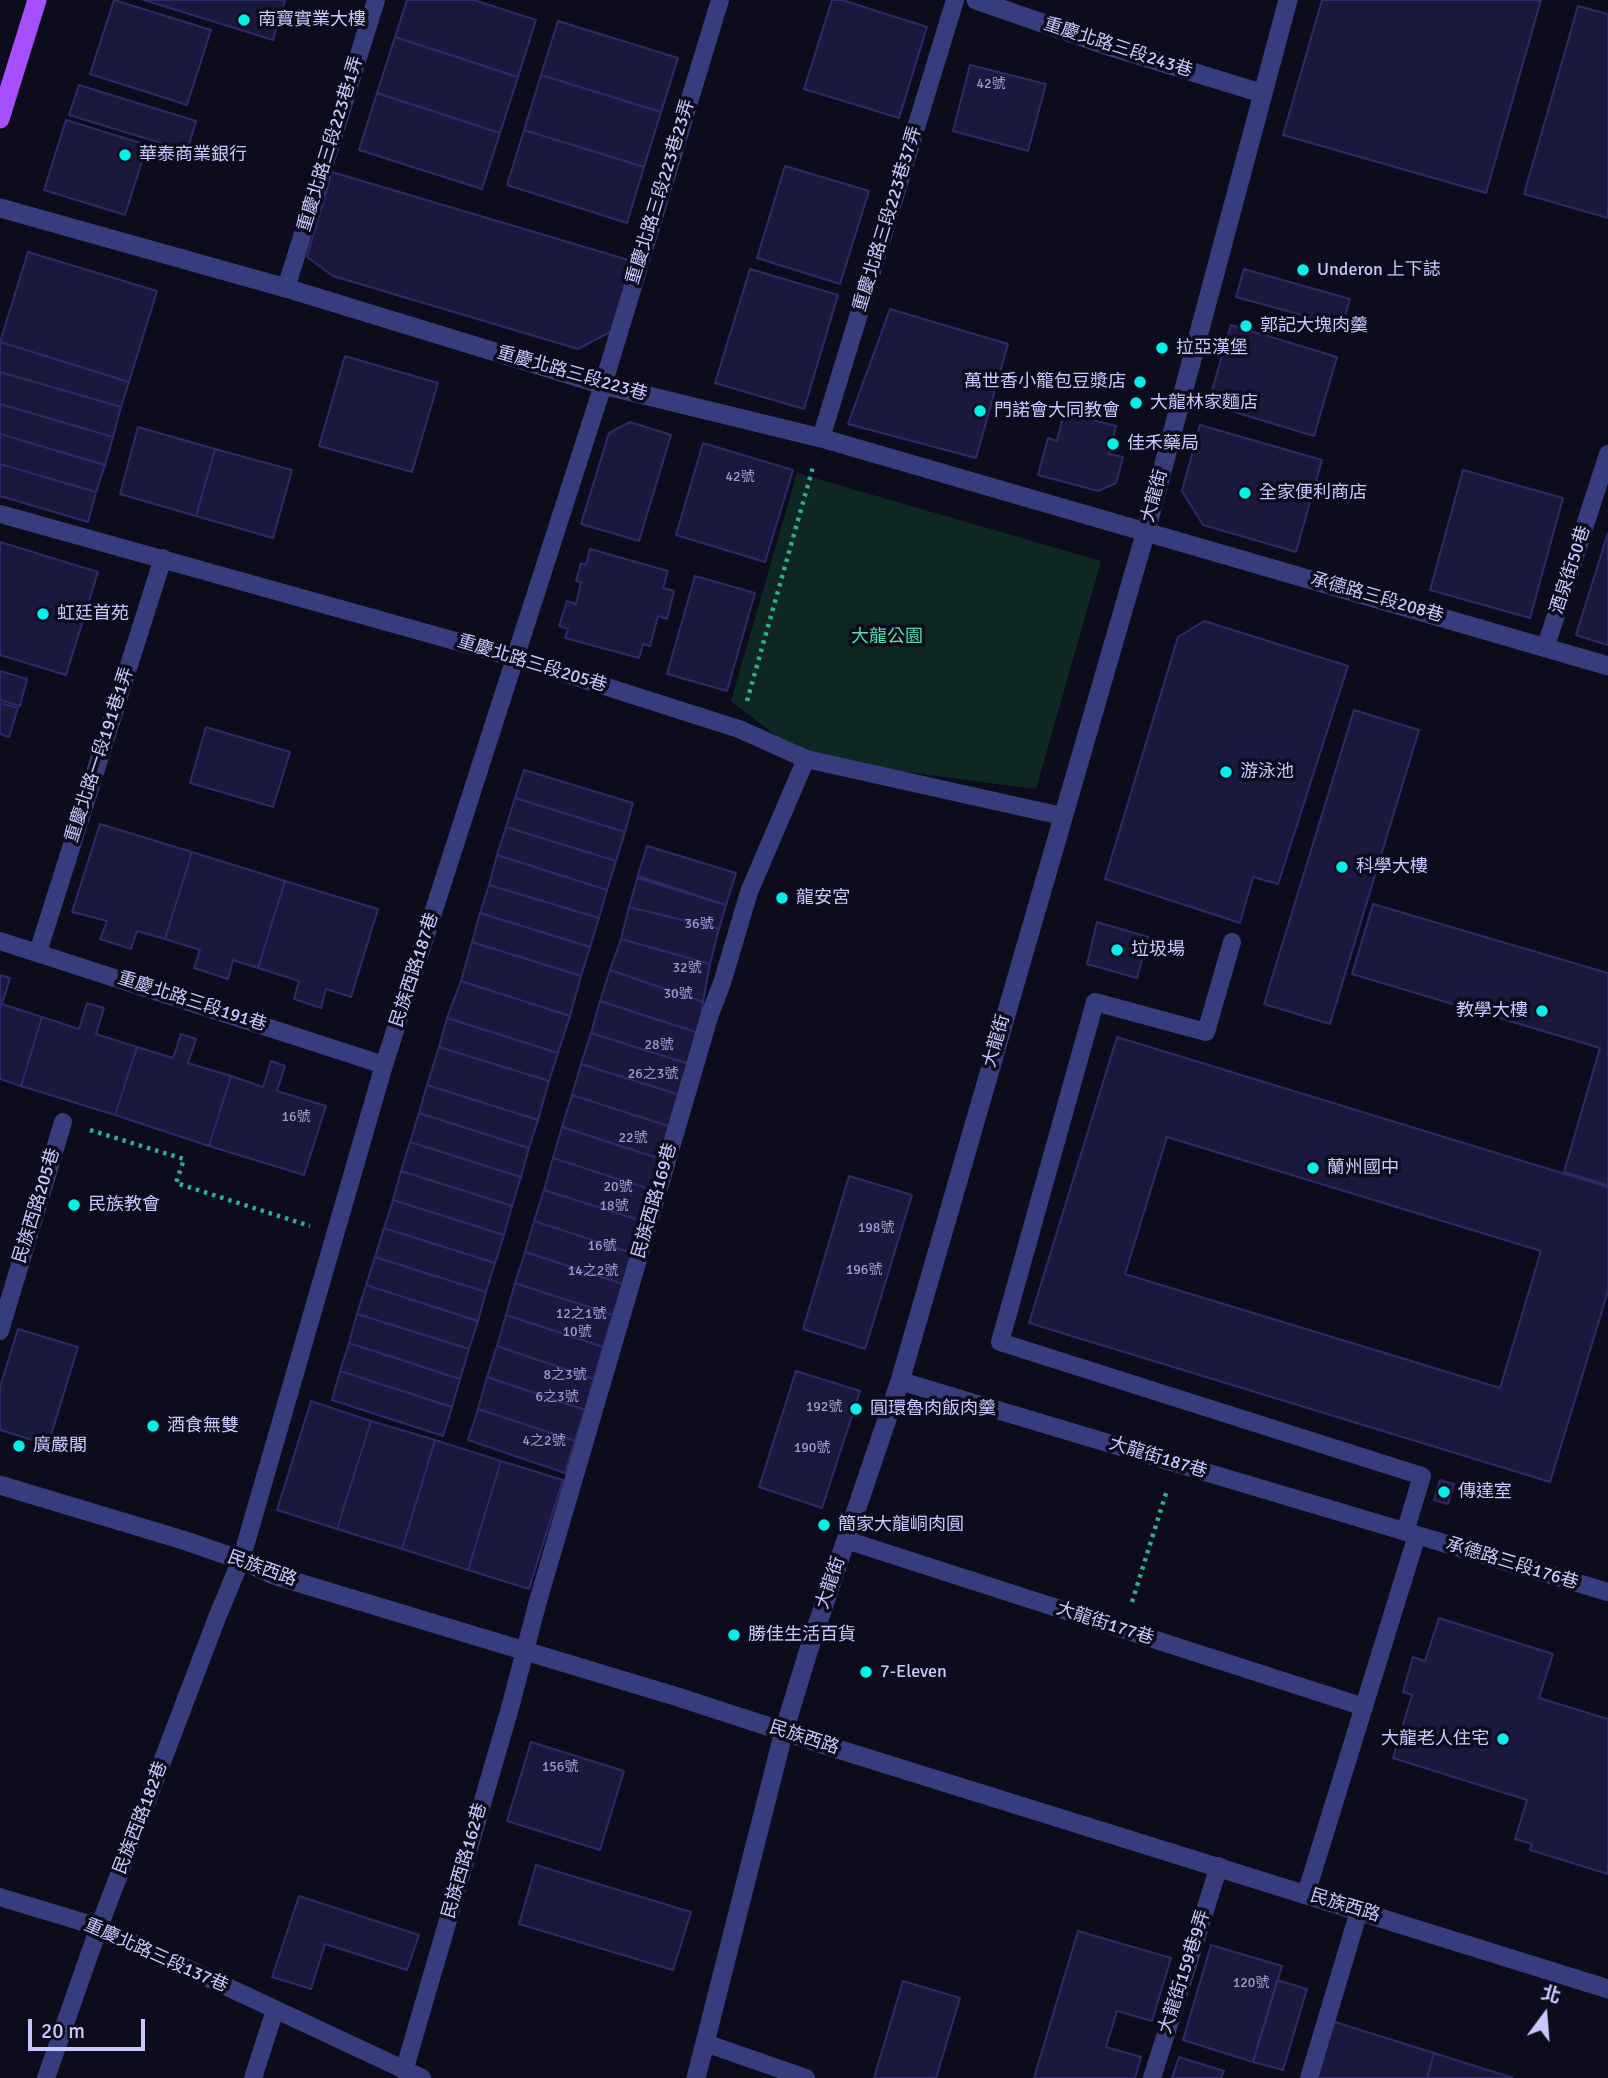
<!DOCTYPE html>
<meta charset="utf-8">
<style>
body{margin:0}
#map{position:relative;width:1608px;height:2078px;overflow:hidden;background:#0c0c1d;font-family:Signika,"Noto Sans TC",sans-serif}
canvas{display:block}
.north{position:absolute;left:1510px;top:1980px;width:70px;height:70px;-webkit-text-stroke:5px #0c0c1d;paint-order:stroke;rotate:16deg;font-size:19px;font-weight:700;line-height:28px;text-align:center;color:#c8c8ff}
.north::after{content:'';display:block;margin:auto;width:24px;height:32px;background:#c8c8ff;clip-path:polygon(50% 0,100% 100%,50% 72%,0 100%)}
.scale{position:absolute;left:28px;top:2019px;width:117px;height:32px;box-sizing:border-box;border:4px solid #c8c8ff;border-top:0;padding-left:9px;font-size:21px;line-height:24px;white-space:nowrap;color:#c8c8ff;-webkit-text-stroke:5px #0c0c1d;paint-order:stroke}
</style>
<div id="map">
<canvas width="1608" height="2078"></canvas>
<div class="north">北</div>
<div class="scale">20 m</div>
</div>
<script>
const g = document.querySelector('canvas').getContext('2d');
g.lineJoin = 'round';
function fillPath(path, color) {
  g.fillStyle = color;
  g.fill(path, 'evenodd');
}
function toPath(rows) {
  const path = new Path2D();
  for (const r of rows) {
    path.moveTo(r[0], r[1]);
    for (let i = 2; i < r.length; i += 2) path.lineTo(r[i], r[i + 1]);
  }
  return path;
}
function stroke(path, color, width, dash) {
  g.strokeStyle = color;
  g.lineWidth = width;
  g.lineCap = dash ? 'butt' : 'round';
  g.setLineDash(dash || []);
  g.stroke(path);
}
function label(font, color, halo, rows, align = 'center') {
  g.font = font + ' Signika,"Noto Sans TC",sans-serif';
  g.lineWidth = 7;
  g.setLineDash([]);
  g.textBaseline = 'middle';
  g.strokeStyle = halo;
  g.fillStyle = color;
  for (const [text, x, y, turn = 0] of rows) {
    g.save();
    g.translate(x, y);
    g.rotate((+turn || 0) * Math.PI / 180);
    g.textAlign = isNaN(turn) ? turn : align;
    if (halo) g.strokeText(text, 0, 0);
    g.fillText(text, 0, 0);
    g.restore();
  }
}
fillPath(toPath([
 [797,473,1101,561,1036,789,806,759,731,701]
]), '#0f2723');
const building = toPath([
 [114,0,211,30,187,105,90,74,114,0],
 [144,0,285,0,273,40,144,0],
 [407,0,474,0,536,20,518,77,395,37,407,0],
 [832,0,842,0,927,27,899,118,804,89,832,0],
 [1322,0,1541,0,1486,193,1283,135,1322,0],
 [1578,6,1608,14,1608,218,1524,194,1578,6],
 [558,21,678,58,661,112,541,75,558,21],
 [395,37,518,77,500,133,377,93,395,37],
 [970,65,1046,84,1028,151,953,131,970,65],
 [541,75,661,112,644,167,524,130,541,75],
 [79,85,196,121,187,151,69,115,79,85],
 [377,93,500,133,482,189,359,150,377,93],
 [66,120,147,145,125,215,44,190,66,120],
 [524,130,644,167,627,223,507,185,524,130],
 [785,166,869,191,840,284,757,258,785,166],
 [332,172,632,261,612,331,578,349,333,276,307,257,332,172],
 [28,252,157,291,129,382,0,342,28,252],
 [750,269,838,295,804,409,715,383,750,269],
 [1244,269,1350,299,1342,326,1236,297,1244,269],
 [890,309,1008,344,976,458,848,424,890,309],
 [1231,325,1337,357,1314,436,1208,404,1231,325],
 [0,342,129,382,121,407,0,372,0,342],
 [345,356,438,383,412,472,319,446,345,356],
 [0,372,121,407,113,437,0,404,0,372],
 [0,404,113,437,105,465,0,434,0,404],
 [1064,413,1116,426,1109,454,1123,457,1116,483,1098,491,1038,475,1048,438,1057,441,1064,413],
 [630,422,671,435,639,541,581,524,609,433,630,422],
 [1200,425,1322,460,1296,552,1203,525,1182,491,1200,425],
 [138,427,215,449,196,516,120,494,138,427],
 [0,434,105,465,96,492,0,464,0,434],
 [703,443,793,470,765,562,676,535,703,443],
 [215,449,292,470,273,538,196,516,215,449],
 [0,464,96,492,88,522,0,496,0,464],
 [1463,470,1563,498,1530,618,1430,590,1463,470],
 [1608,533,1608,645,1576,635,1608,533],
 [0,542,98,572,66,675,0,655,0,542],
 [590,549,668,571,663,588,674,591,667,619,658,616,650,646,643,644,639,658,565,638,568,629,559,626,567,601,576,604,581,582,576,581,581,563,586,565,590,549],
 [695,576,755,593,727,691,667,674,695,576],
 [1204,621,1348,666,1278,884,1253,877,1240,923,1105,879,1178,637,1204,621],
 [0,671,27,679,20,706,0,700,0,671],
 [0,703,18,708,9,737,0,734,0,703],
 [1354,710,1419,730,1330,1024,1264,1004,1354,710],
 [206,727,290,752,273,807,190,783,206,727],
 [524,770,633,803,625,832,515,798,524,770],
 [515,798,625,832,616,861,506,827,515,798],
 [100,824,192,852,165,939,137,931,131,949,100,939,107,921,72,912,100,824],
 [506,827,616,861,607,890,497,855,506,827],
 [647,846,736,873,726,905,637,878,647,846],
 [192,852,285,881,258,968,233,960,228,979,194,968,200,950,165,939,192,852],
 [497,855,607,890,599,918,489,885,497,855],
 [638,876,726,905,719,929,629,907,638,876],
 [285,881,378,909,351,997,326,989,321,1008,294,999,299,981,258,968,285,881],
 [489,885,599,918,590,947,480,913,489,885],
 [1373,904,1608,973,1608,1185,1564,1172,1600,1048,1352,974,1373,904],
 [629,907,719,929,710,964,621,939,629,907],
 [480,913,590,947,581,976,472,942,480,913],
 [1097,922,1148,937,1137,978,1087,964,1097,922],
 [621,939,710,964,703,1002,610,970,621,939],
 [472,942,581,976,570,1016,461,981,472,942],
 [610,970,703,1002,699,1033,600,1001,610,970],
 [0,975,10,978,2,1004,42,1017,21,1086,0,1079,0,975],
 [461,981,570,1016,558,1053,447,1018,461,981],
 [600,1001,699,1033,689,1064,591,1033,600,1001],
 [87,1003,104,1008,96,1034,137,1047,115,1115,21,1086,42,1017,79,1029,87,1003],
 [447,1018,558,1053,549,1081,439,1047,447,1018],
 [591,1033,689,1064,680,1095,581,1064,591,1033],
 [181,1034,196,1039,188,1063,231,1076,209,1146,115,1115,137,1047,173,1058,181,1034],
 [1117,1037,1608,1187,1608,1291,1550,1482,1029,1323,1117,1037],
 [1167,1137,1541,1251,1500,1388,1125,1274,1167,1137],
 [439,1047,549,1081,538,1120,427,1085,439,1047],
 [271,1061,285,1066,277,1091,326,1106,304,1175,209,1146,231,1076,263,1087,271,1061],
 [581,1064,680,1095,671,1127,572,1095,581,1064],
 [427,1085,538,1120,529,1148,419,1113,427,1085],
 [572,1095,671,1127,661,1159,562,1127,572,1095],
 [419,1113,529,1148,521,1177,410,1142,419,1113],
 [562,1127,661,1159,652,1190,553,1158,562,1127],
 [410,1142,521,1177,512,1206,401,1171,410,1142],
 [553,1158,652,1190,642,1221,544,1190,553,1158],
 [401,1171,512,1206,504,1235,393,1200,401,1171],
 [849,1176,912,1195,865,1349,803,1329,849,1176],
 [544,1190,642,1221,632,1253,534,1221,544,1190],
 [393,1200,504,1235,495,1263,384,1228,393,1200],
 [534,1221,632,1253,623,1284,525,1252,534,1221],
 [384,1228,495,1263,486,1292,375,1257,384,1228],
 [525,1252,623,1284,613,1315,515,1283,525,1252],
 [375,1257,486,1292,478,1321,366,1285,375,1257],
 [515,1283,613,1315,603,1347,506,1315,515,1283],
 [366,1285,478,1321,469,1349,357,1314,366,1285],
 [357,1314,469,1349,460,1379,349,1343,357,1314],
 [506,1315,603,1347,594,1379,497,1346,506,1315],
 [18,1329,78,1347,48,1445,0,1430,0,1387,18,1329],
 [349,1343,460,1379,452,1407,340,1371,349,1343],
 [497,1346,594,1379,585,1410,487,1377,497,1346],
 [340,1371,452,1407,443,1436,332,1400,340,1371],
 [796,1371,860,1391,822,1508,759,1487,796,1371],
 [487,1377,585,1410,575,1441,478,1409,487,1377],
 [311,1401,371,1421,337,1529,277,1510,311,1401],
 [478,1409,575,1441,565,1473,468,1440,478,1409],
 [371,1421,435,1440,402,1549,337,1529,371,1421],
 [435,1440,501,1461,468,1570,402,1549,435,1440],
 [501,1461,563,1480,529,1589,468,1570,501,1461],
 [1440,1480,1454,1484,1448,1504,1434,1500,1440,1480],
 [1439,1618,1553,1654,1539,1698,1608,1719,1608,1874,1530,1850,1532,1844,1515,1839,1527,1800,1393,1758,1412,1695,1403,1692,1413,1657,1425,1661,1439,1618],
 [531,1742,624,1771,600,1850,507,1821,531,1742],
 [536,1865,691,1912,673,1970,519,1924,536,1865],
 [299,1896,419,1935,407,1970,325,1944,311,1989,272,1977,299,1896],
 [1078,1931,1171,1958,1152,2021,1117,2011,1106,2047,1141,2057,1135,2078,1034,2078,1078,1931],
 [1211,1945,1282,1966,1253,2062,1183,2040,1211,1945],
 [1277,1980,1307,1989,1283,2070,1253,2062,1277,1980],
 [903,1981,960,1998,936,2078,874,2078,903,1981],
 [1322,2018,1434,2053,1427,2078,1303,2078,1322,2018],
 [1434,2053,1513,2078,1427,2078,1434,2053],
 [1179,2057,1224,2071,1221,2078,1172,2078,1179,2057]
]);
fillPath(building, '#1b183e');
stroke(building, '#2e2a69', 2);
stroke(toPath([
 [747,701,813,467],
 [90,1130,184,1159,176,1183,310,1226],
 [1132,1602,1167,1490]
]), '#2dad95', 4.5, [3.5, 5]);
stroke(toPath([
 [286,288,376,0],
 [821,438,955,0],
 [0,514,516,658,739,729,806,759,1062,816],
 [1546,646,1608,454],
 [0,941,384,1065],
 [1232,942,1206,1032,1095,1002,1000,1342,1422,1476,1405,1532],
 [38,952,163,558],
 [0,1331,63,1122],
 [900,1381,1608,1592],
 [846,1540,1364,1707],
 [1306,1894,1417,1535],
 [0,1897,99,1927,422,2078],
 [705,2043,806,2078],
 [404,2071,510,1708,538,1601,710,1014,722,983,749,892,806,759],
 [46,2078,99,1927,218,1615,241,1560,384,1065,603,385,720,0],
 [253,2078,275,2010],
 [1152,2078,1219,1866],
 [1309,2078,1359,1911]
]), '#373d7c', 18);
stroke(toPath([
 [976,0,1111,47,1261,93],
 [0,208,286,288,603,385,821,438,1608,666],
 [696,2078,784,1731,809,1649,900,1381,1146,531,1288,0]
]), '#373d7c', 19);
stroke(toPath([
 [0,1485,183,1540,241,1560,273,1575,678,1697,828,1746,1608,1989]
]), '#373d7c', 19);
stroke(toPath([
 [0,119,37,0]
]), '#a64ffe', 19);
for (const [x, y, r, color] of [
 [244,20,7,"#02f1ea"],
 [125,155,7,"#02f1ea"],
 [1303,270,7,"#02f1ea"],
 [1246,326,7,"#02f1ea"],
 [1162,348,7,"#02f1ea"],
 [1140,382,7,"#02f1ea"],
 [1136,403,7,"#02f1ea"],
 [980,411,7,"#02f1ea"],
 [1113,444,7,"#02f1ea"],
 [1245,493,7,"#02f1ea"],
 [43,614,7,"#02f1ea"],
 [1226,772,7,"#02f1ea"],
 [1342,867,7,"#02f1ea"],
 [782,898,7,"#02f1ea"],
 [1117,950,7,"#02f1ea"],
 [1542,1011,7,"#02f1ea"],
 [1313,1168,7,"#02f1ea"],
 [74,1205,7,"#02f1ea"],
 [856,1409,7,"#02f1ea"],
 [153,1426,7,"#02f1ea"],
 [19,1446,7,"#02f1ea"],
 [1444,1492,7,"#02f1ea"],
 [824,1525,7,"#02f1ea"],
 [734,1635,7,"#02f1ea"],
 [866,1672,7,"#02f1ea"],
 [1503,1739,7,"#02f1ea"]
]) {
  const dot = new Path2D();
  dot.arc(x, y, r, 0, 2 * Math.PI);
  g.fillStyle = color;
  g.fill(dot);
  stroke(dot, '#0c0c1d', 2.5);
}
label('14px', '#9d9ccf', null, [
 ["42號",991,84],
 ["42號",740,477],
 ["36號",699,924],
 ["32號",687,968],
 ["30號",678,994],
 ["28號",659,1045],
 ["26之3號",653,1074],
 ["16號",296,1117],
 ["22號",633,1138],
 ["20號",618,1187],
 ["18號",614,1206],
 ["198號",876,1228],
 ["16號",602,1246],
 ["196號",864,1270],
 ["14之2號",593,1271],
 ["12之1號",581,1314],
 ["10號",577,1332],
 ["8之3號",565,1375],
 ["6之3號",557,1397],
 ["192號",824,1407],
 ["4之2號",544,1441],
 ["190號",812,1448],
 ["156號",560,1767],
 ["120號",1251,1983]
]);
label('18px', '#c8c8ff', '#0c0c1d', [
 ["南寶實業大樓",258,20],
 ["華泰商業銀行",139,155],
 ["Underon 上下誌",1317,270],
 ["郭記大塊肉羹",1260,326],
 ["拉亞漢堡",1176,348],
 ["萬世香小籠包豆漿店",1126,382,"right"],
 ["大龍林家麵店",1150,403],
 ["門諾會大同教會",994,411],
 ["佳禾藥局",1127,444],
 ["全家便利商店",1259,493],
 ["虹廷首苑",57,614],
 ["游泳池",1240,772],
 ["科學大樓",1356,867],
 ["龍安宮",796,898],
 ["垃圾場",1131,950],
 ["教學大樓",1528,1011,"right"],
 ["蘭州國中",1327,1168],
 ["民族教會",88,1205],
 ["圓環魯肉飯肉羹",870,1409],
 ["酒食無雙",167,1426],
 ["廣嚴閣",33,1446],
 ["傳達室",1458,1492],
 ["簡家大龍峒肉圓",838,1525],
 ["勝佳生活百貨",748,1635],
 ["7-Eleven",880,1672],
 ["大龍老人住宅",1489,1739,"right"]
], 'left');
label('18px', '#c8c8ff', '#0c0c1d', [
 ["重慶北路三段243巷",1118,48,18],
 ["重慶北路三段223巷1弄",331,144,-73],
 ["重慶北路三段223巷23弄",661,192,-73],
 ["重慶北路三段223巷37弄",888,219,-73],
 ["重慶北路三段223巷",572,374,16],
 ["大龍街",1155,496,-75],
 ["酒泉街50巷",1571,570,-72],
 ["承德路三段208巷",1377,598,16],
 ["重慶北路三段205巷",532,664,17],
 ["重慶北路一段191巷1弄",100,755,-72],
 ["民族西路187巷",415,970,-72],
 ["重慶北路三段191巷",192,1002,18],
 ["大龍街",997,1041,-74],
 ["民族西路169巷",655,1201,-74],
 ["民族西路205巷",37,1206,-73],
 ["大龍街187巷",1158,1458,17],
 ["承德路三段176巷",1512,1564,17],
 ["民族西路",262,1569,20],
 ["大龍街",831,1583,-71],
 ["大龍街177巷",1105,1624,18],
 ["民族西路",804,1738,18],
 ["民族西路182巷",141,1818,-69],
 ["民族西路162巷",465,1861,-74],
 ["民族西路",1345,1906,17],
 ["重慶北路三段137巷",156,1956,24],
 ["大龍街159巷9弄",1185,1972,-72]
]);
label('18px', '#5da', '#0c0c1d', [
 ["大龍公園",887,637]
]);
</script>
